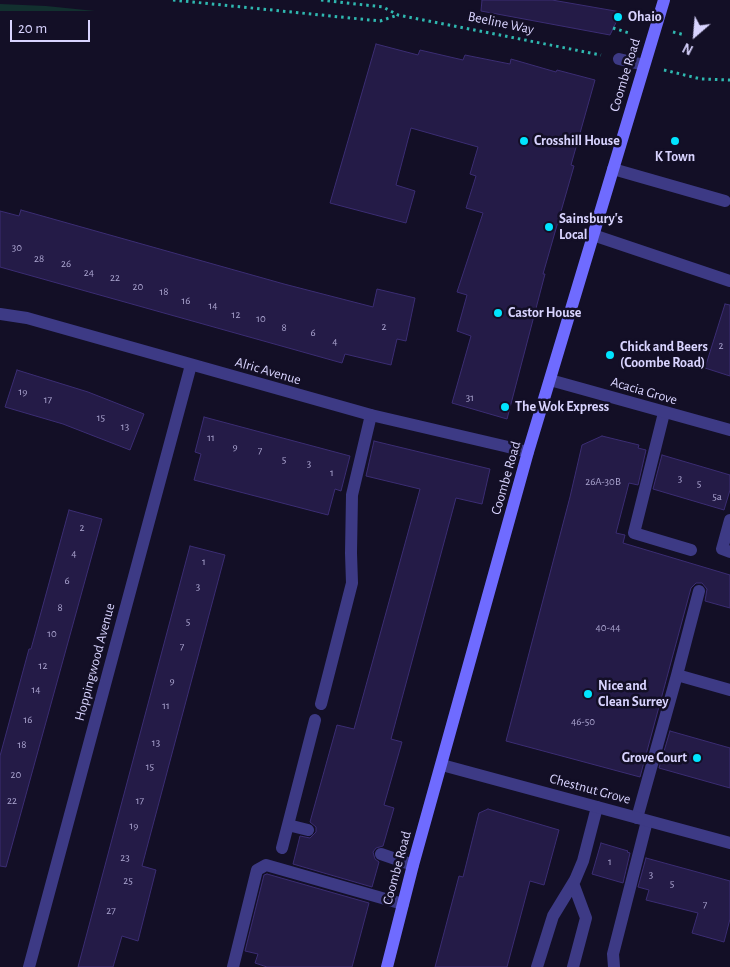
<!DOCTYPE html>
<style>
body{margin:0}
#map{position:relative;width:730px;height:967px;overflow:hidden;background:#130f26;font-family:"Alegreya Sans",sans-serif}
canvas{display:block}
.north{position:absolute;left:670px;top:10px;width:50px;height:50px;-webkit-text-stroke:4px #130f26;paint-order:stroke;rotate:207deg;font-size:14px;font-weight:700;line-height:20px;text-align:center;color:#d9d4ff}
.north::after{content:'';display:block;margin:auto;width:18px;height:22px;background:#d9d4ff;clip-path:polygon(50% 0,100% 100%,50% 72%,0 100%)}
.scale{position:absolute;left:10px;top:20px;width:80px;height:22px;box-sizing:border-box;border:2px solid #d9d4ff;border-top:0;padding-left:6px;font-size:15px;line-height:18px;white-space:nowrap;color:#d9d4ff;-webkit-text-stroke:4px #130f26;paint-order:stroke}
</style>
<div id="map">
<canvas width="730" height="967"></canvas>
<div class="north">N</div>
<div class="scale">20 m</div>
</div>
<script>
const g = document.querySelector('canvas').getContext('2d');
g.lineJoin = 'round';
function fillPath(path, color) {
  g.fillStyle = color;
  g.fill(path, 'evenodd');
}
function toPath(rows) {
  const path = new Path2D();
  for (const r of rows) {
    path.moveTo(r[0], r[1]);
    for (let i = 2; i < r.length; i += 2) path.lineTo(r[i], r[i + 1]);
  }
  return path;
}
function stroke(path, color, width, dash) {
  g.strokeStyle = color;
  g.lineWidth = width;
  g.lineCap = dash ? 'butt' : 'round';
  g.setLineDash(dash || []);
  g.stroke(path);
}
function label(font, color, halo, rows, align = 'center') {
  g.font = font + ' "Alegreya Sans",sans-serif';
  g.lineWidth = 5;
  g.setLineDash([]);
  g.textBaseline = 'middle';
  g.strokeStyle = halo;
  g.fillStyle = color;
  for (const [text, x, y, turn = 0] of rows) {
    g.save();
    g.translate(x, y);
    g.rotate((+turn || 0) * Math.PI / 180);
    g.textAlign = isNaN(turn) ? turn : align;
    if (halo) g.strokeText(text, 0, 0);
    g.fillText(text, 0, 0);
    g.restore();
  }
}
fillPath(toPath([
 [0,4,46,6,95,11,0,11]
]), '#12302f');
const building = toPath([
 [482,0,552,0,621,12,610,35,481,11,482,0],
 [376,44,418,55,420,50,463,60,465,55,510,64,511,59,556,72,557,70,595,80,571,165,574,166,543,274,545,274,507,419,452,403,471,336,457,331,467,295,457,292,483,213,466,208,476,176,470,174,478,147,411,128,396,185,415,191,406,223,330,203,376,44],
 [21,210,284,284,373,307,377,289,415,298,406,341,397,339,391,365,345,354,342,363,0,267,0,211,19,216,21,210],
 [725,304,730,305,730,376,705,368,725,304],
 [17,370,88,392,144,414,130,450,63,424,5,407,17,370],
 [204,417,350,456,341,491,335,489,328,515,194,480,201,454,195,452,204,417],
 [602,436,639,445,638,448,646,450,638,485,629,483,616,533,625,535,623,543,730,575,730,608,705,601,707,589,702,583,696,583,691,588,640,777,506,741,570,497,582,445,602,436],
 [374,441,490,469,482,504,456,498,391,739,402,742,384,805,394,808,383,846,376,848,373,852,375,859,379,862,372,887,293,864,300,836,310,838,316,832,316,827,310,822,337,725,354,729,420,489,366,476,374,441],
 [662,455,730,475,730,490,724,510,653,489,662,455],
 [69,510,102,519,6,867,0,866,0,756,29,649,31,649,69,510],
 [190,546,225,555,142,866,156,870,138,941,122,936,113,967,78,967,190,546],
 [670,731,730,748,730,788,659,768,670,731],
 [488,809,559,830,544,885,530,881,507,967,435,967,459,876,463,877,479,813,488,809],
 [601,843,628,851,627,852,630,853,623,883,592,874,601,843],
 [646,858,730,881,730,919,724,942,692,933,698,913,646,900,649,890,638,887,646,858],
 [267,874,369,903,352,967,267,967,255,963,258,954,245,951,264,875,267,874]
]);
fillPath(building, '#241b47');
stroke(building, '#3b2d73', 1);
stroke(toPath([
 [173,0,380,21,398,15],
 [321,0,383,7,398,15,601,55],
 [613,28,629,33],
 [673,32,685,35],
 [664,70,701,79,730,80]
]), '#2fb8b0', 3, [2.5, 4]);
stroke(toPath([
 [619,59,644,65],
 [613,169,725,201],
 [593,235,730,281],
 [664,413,634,533,691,550],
 [730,520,722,549,730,552],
 [677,675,699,591],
 [321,704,352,583,351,553,352,495,371,415],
 [637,818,677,675,730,690],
 [288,825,308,830],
 [282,848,315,720],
 [381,854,413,865],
 [233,967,257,870,266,865,403,904],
 [537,967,553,916,575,880,583,861,597,807],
 [573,967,586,918,573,883],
 [614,967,613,954,647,821]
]), '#3d3a85', 12);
stroke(toPath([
 [0,314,27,318,371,415,504,446,528,452],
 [550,380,730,430],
 [442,765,730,843],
 [29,967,191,365]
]), '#3d3a85', 12);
stroke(toPath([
 [387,967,413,865,528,452,664,0]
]), '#6f6bff', 12);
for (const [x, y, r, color] of [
 [618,17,5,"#00e5ff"],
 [524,141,5,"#00e5ff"],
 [675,141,5,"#00e5ff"],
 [549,227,5,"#00e5ff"],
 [498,313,5,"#00e5ff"],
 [610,355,5,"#00e5ff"],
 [505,407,5,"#00e5ff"],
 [588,694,5,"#00e5ff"],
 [697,758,5,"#00e5ff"]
]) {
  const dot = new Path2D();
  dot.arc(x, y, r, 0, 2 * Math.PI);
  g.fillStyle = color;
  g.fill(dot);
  stroke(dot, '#130f26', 2);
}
label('11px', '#aca6d1', null, [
 ["30",17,248],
 ["28",39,259],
 ["26",66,264],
 ["24",89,273],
 ["22",115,278],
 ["20",138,287],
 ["18",164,292],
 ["16",186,301],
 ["14",213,306],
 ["12",236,315],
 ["10",261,319],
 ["2",384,327],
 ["8",284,328],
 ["6",313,333],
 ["4",335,342],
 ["2",721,346],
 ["19",23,392],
 ["31",470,398],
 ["17",48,400],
 ["15",101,418],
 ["13",125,427],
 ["11",211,438],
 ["9",235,447],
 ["7",260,451],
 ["5",284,460],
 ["3",309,464],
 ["1",332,473],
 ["3",680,479],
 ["26A-30B",603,482],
 ["5",699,484],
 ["5a",717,497],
 ["2",82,528],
 ["4",74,554],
 ["1",204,562],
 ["6",67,581],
 ["3",198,587],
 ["8",60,608],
 ["5",188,622],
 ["40-44",608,628],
 ["10",52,634],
 ["7",182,647],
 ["12",43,666],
 ["9",172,681],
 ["14",36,690],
 ["11",166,706],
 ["16",28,720],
 ["46-50",583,722],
 ["13",156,743],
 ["18",22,745],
 ["15",150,767],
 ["20",16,775],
 ["22",12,801],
 ["17",140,801],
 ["19",134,826],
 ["23",125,858],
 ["1",610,862],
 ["3",651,875],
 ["25",128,881],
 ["5",672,884],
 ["7",705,905],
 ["27",111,911]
]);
label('bold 14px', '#d9d4ff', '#130f26', [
 ["Ohaio",628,17],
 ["Crosshill House",534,141],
 ["K Town",675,157,"center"],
 ["Sainsbury's",559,219],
 ["Local",559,235],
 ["Castor House",508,313],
 ["Chick and Beers",620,347],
 ["(Coombe Road)",620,363],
 ["The Wok Express",515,407],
 ["Nice and",598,686],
 ["Clean Surrey",598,702],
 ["Grove Court",687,758,"right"]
], 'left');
label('14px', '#d9d4ff', '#130f26', [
 ["Beeline Way",501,23,12],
 ["Coombe Road",625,75,-73],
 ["Alric Avenue",268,371,16],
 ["Acacia Grove",644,391,16],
 ["Coombe Road",506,478,-74],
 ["Hoppingwood Avenue",95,662,-75],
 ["Chestnut Grove",590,789,15],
 ["Coombe Road",397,868,-75]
]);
</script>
